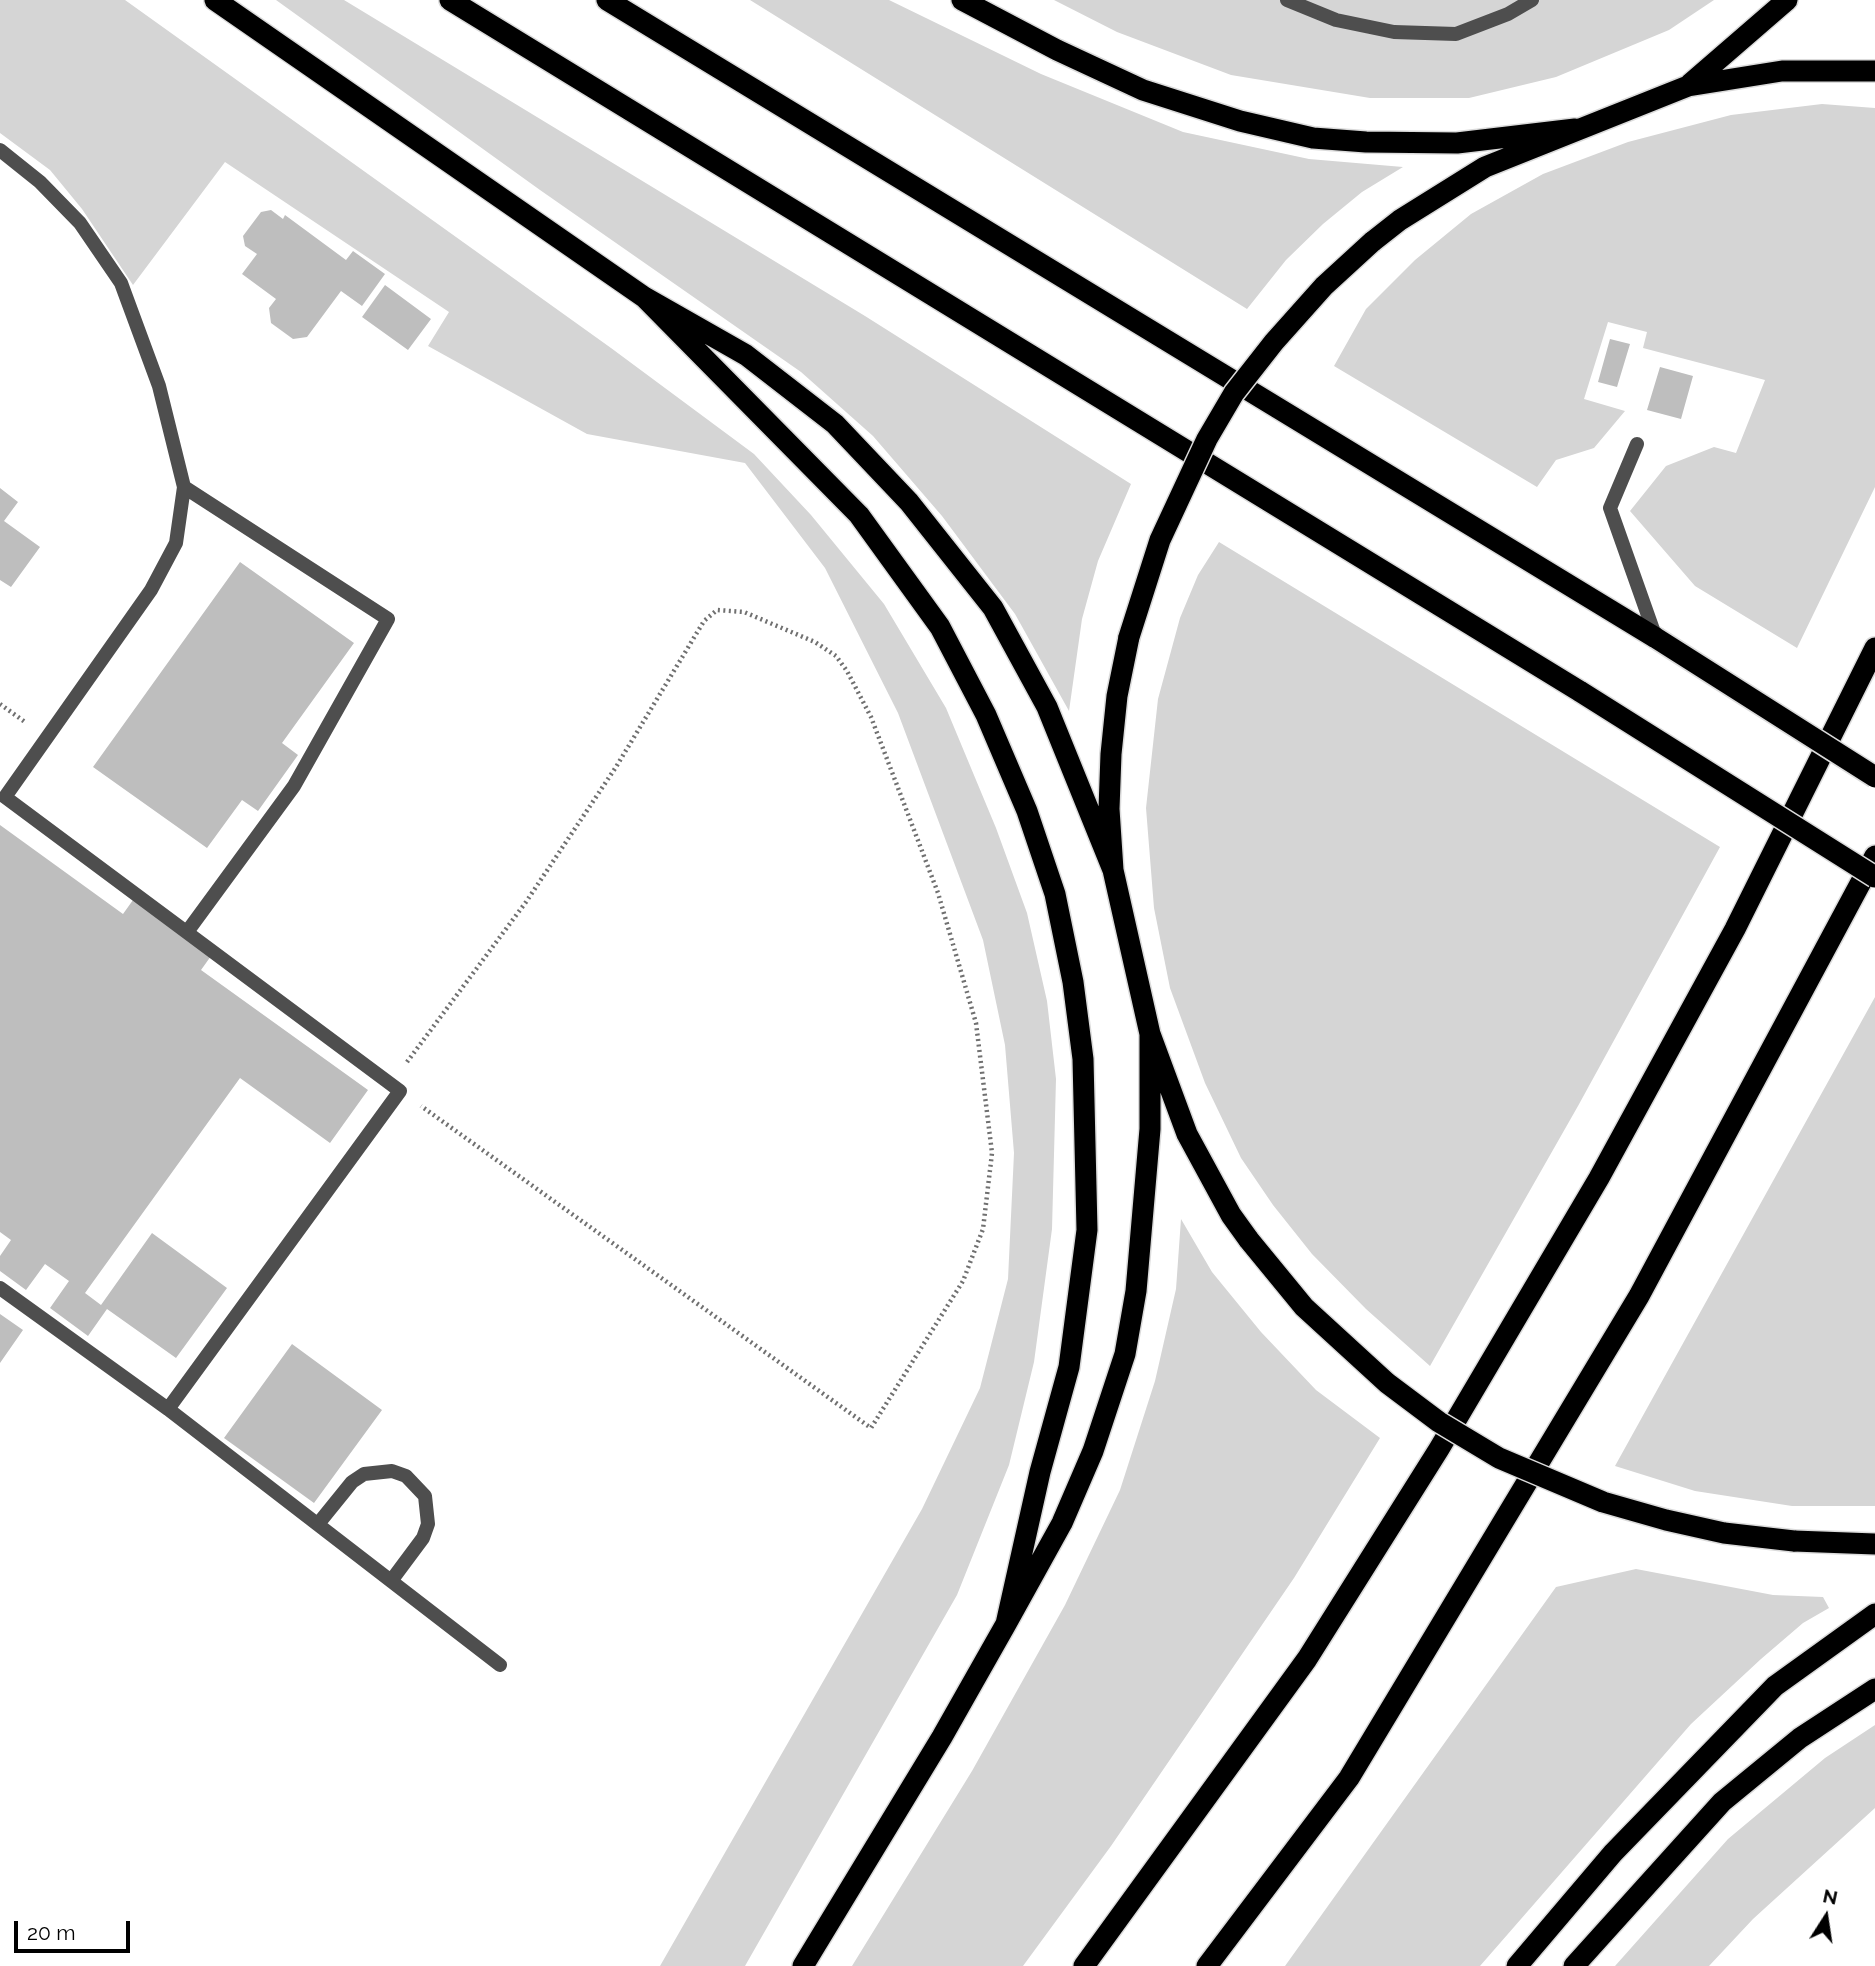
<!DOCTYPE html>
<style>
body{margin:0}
#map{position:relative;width:1875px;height:1966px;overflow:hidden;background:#fff;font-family:Raleway,sans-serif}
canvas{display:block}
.north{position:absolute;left:1791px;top:1882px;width:70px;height:70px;-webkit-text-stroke:5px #fff;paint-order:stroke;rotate:12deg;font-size:19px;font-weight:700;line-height:28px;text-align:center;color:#000}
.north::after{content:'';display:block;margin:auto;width:24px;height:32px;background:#000;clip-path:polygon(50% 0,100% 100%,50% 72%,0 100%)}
.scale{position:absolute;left:14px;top:1921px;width:116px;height:32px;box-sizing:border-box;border:4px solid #000;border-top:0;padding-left:9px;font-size:21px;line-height:24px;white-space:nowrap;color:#000;-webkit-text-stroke:5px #fff;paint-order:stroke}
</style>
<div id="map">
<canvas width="1875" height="1966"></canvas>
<div class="north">N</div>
<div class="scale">20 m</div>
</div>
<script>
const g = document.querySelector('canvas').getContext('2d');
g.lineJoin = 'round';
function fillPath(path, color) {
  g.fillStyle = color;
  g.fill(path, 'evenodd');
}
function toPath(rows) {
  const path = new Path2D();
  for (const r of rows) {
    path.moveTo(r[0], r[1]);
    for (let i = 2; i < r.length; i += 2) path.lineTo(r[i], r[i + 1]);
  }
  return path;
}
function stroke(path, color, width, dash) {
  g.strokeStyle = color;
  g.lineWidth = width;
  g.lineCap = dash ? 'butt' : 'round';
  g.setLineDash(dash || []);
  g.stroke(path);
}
fillPath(toPath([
 [0,0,125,0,611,348,754,454,811,515,884,604,946,708,996,828,1027,913,1047,1001,1056,1079,1052,1229,1034,1362,1009,1465,957,1595,745,1966,660,1966,922,1509,980,1388,1008,1279,1014,1153,1005,1045,983,940,898,713,825,568,745,463,587,434,428,346,449,312,225,162,133,285,82,209,50,170,0,133],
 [276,0,344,0,865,316,1131,484,1098,561,1082,619,1069,711,1015,614,942,516,873,436,801,372,540,190],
 [750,0,889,0,1041,74,1183,132,1309,159,1403,167,1362,192,1323,224,1286,260,1247,309],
 [1054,0,1714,0,1669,30,1556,77,1469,98,1370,98,1231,75,1117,32],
 [1822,104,1875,108,1875,487,1797,648,1695,586,1630,511,1666,466,1714,447,1736,453,1765,380,1643,348,1647,332,1608,322,1584,399,1625,411,1594,448,1556,460,1537,487,1334,366,1366,309,1415,260,1471,214,1543,174,1628,142,1731,115],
 [1219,542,1720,847,1578,1106,1430,1366,1366,1309,1312,1254,1273,1205,1241,1158,1205,1083,1170,988,1154,908,1146,808,1158,699,1180,618,1198,575],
 [1875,997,1875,1506,1792,1506,1695,1491,1615,1466],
 [1181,1219,1212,1272,1261,1332,1316,1390,1380,1438,1294,1578,1111,1846,1023,1966,852,1966,972,1771,1065,1605,1120,1490,1155,1381,1176,1289],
 [1636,1569,1773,1595,1823,1597,1829,1608,1803,1623,1761,1659,1691,1724,1480,1966,1285,1966,1556,1587],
 [1875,1725,1875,1808,1753,1919,1709,1966,1615,1966,1728,1839,1825,1758]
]), '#d5d5d5');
fillPath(toPath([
 [271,210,283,219,285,215,346,260,353,251,385,274,362,306,341,291,307,337,293,339,271,323,269,308,276,299,242,274,257,254,245,246,243,236,261,212],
 [385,285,431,319,408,350,362,317],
 [1610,339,1630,344,1617,387,1598,382],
 [1660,367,1693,376,1681,419,1647,410],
 [0,488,18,502,4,521,40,547,11,587,0,580],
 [240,562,354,643,282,743,298,755,258,811,242,800,207,848,93,767],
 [0,825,123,914,133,900,211,956,201,970,368,1090,330,1143,240,1078,85,1293,101,1305,152,1233,227,1288,176,1358,107,1309,88,1336,50,1308,69,1281,45,1264,26,1290,0,1271,0,1256,11,1240,0,1232],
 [0,1314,23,1330,0,1363],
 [292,1344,382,1410,314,1503,224,1438]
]), '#bebebe');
const motorway = toPath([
 [215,0,644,297,746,355,835,424,909,502,993,608,1047,707,1113,870],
 [450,0,1581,692],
 [607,0,1656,638],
 [962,0,1057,50,1143,90,1240,121,1313,138,1366,142,1457,143,1575,129],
 [1690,84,1787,0],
 [1372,242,1400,220,1485,167,1688,86,1782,71,1875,71],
 [644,297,859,515,940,627,986,715,1027,811,1055,894,1073,982,1083,1059,1087,1230,1069,1367,1040,1472,1006,1624],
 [1129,637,1117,696,1111,754,1109,809,1113,870,1150,1034,1187,1134,1231,1215,1249,1240],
 [1794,1541,1875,1544],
 [803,1966,942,1737,1006,1624,1062,1523,1093,1451,1125,1354,1136,1291,1150,1129,1150,1034],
 [1084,1966,1307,1659,1439,1449,1599,1178,1735,929,1875,648],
 [1207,1966,1349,1778,1639,1296,1875,856],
 [1517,1966,1613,1853,1775,1686,1875,1614],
 [1574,1966,1722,1802,1800,1738,1875,1689]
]);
stroke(motorway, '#dbdbdb', 24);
stroke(toPath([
 [0,704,25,722],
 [407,1062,526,902,616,767,704,621,717,610,744,612,815,642,836,656,847,671,871,717,938,893,976,1023,992,1153,983,1229,963,1281,871,1428,421,1106]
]), '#707070', 4.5, [2, 3.5]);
stroke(toPath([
 [1287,0,1336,20,1394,32,1456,34,1508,14,1532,0],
 [0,150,40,182,80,223,121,283,159,386,184,487,176,543,151,590,5,797,400,1091,168,1409],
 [1637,444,1610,508,1656,638],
 [184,487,388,619,294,786,187,932],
 [0,1288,168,1409,500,1665],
 [318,1524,352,1482,364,1474,392,1471,406,1476,425,1496,428,1524,423,1538,391,1581]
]), '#4e4e4e', 14);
stroke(motorway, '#000', 21);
const motorwayBridge = toPath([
 [1129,637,1160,540,1207,439,1234,393,1274,342,1324,286,1372,242],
 [1656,638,1875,777],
 [1581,692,1875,877],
 [1249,1240,1304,1307,1387,1383,1439,1422,1499,1458,1603,1502,1666,1520,1724,1533,1794,1541]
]);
stroke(motorwayBridge, '#dbdbdb', 24, []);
stroke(motorwayBridge, '#000', 21);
</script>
